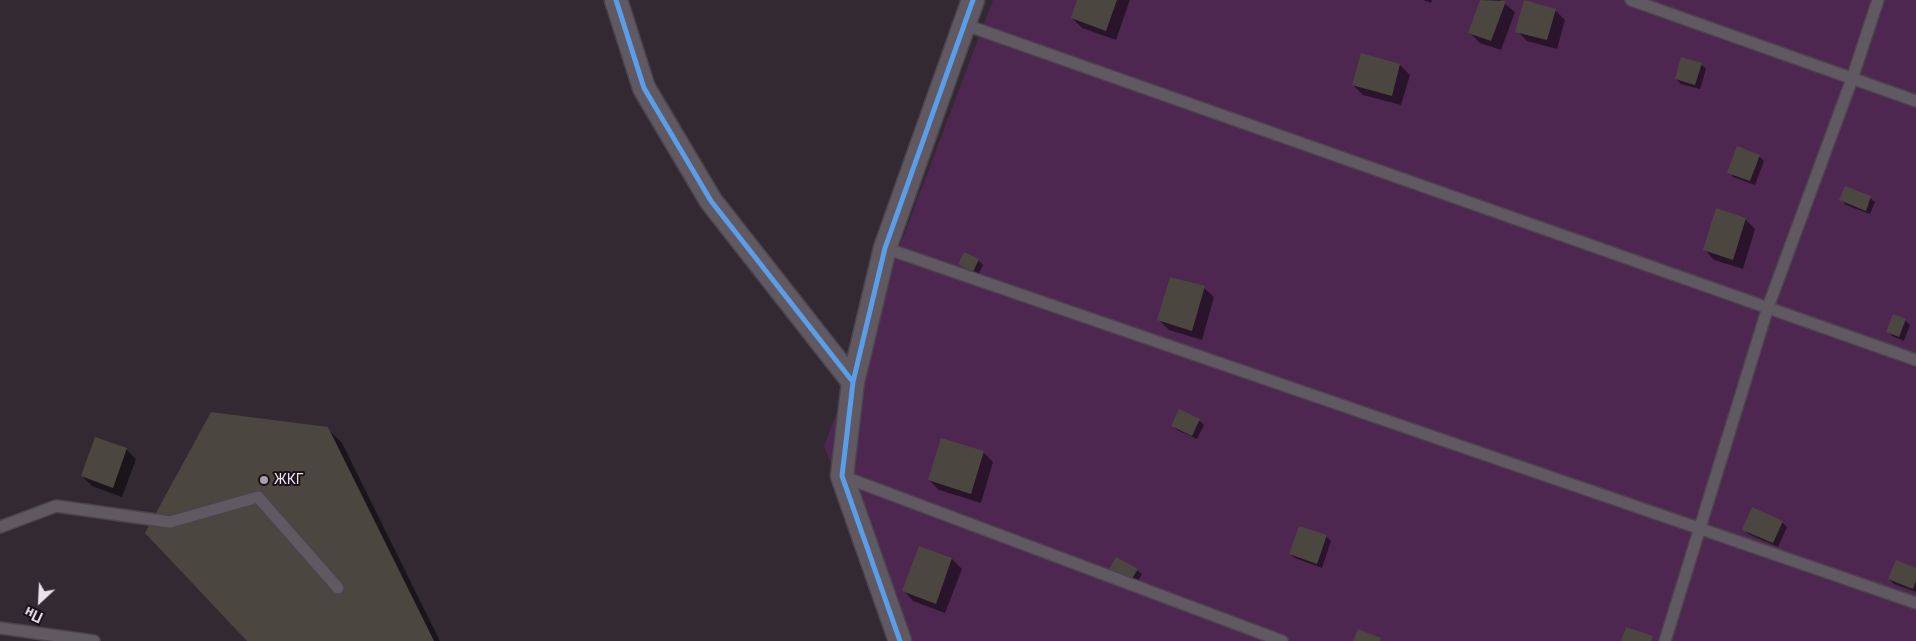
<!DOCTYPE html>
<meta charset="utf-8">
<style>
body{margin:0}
#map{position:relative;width:1916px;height:641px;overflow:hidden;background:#322933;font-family:Roboto,sans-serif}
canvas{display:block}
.north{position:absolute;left:15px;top:576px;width:50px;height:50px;-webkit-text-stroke:4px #191119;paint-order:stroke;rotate:205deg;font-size:14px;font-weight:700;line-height:20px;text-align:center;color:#ebe0eb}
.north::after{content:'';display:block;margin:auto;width:18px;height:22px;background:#ebe0eb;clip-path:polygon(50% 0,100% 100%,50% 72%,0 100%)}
</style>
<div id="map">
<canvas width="1916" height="641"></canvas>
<div class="north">Пн</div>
</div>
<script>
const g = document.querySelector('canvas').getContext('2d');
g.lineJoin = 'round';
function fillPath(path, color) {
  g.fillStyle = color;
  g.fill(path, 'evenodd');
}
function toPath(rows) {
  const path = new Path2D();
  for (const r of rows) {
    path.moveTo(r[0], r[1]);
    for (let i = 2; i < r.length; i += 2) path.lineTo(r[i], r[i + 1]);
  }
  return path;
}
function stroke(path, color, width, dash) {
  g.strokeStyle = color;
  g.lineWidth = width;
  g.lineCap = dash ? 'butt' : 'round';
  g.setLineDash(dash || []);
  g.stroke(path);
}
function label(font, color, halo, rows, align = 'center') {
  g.font = font + ' Roboto,sans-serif';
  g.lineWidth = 4;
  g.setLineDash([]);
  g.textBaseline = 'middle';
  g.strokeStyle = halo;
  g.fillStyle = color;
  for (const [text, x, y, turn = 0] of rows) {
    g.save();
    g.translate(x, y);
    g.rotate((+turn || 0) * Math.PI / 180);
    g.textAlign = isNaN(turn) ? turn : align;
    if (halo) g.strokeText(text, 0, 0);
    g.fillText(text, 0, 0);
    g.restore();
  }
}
fillPath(toPath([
 [993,0,1916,0,1916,641,901,641,824,446]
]), '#4e2751');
fillPath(toPath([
 [1079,0,1130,0,1116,40,1082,28,1072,18],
 [1423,0,1432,0,1431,3],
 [1481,0,1500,0,1515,12,1501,50,1480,43,1470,33],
 [1555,10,1565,20,1557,49,1527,41,1517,31],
 [1362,55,1400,65,1410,75,1401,105,1363,95,1353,85],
 [1701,64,1706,69,1700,89,1681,84,1676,79],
 [1759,156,1764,161,1755,185,1733,177,1729,172],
 [1870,198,1875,202,1870,214,1846,205,1841,200],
 [1745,219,1755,229,1743,269,1714,260,1705,250],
 [978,260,983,265,978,275,959,264],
 [1204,288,1214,297,1202,340,1169,330,1159,320],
 [1905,320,1910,325,1904,341,1892,336,1888,332],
 [1199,420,1204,425,1197,439,1177,430,1172,425],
 [327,428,342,443,440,641,248,641],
 [126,449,136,459,122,497,92,486,82,476],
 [983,452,993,462,981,503,939,490,929,480],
 [1782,522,1787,527,1778,547,1748,534,1743,529],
 [1326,536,1331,541,1322,568,1295,558,1290,554],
 [919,547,952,559,962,569,945,613,913,601,904,591],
 [1916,569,1916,592,1894,584,1889,579],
 [1137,570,1142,574,1135,586,1115,575]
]), '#0007');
fillPath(toPath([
 [1077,0,1117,0,1106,31,1071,18],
 [1480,0,1506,1,1491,41,1468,33],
 [1524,0,1556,9,1547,40,1515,32],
 [1361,53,1400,64,1392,96,1352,85],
 [1681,57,1702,63,1695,85,1675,79],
 [1737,146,1760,155,1750,181,1727,173],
 [1845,186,1871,196,1866,211,1839,200],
 [1716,208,1746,218,1733,260,1703,250],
 [964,252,979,259,973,272,958,264],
 [1170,277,1205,286,1192,331,1157,320],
 [1893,314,1906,319,1899,337,1886,332],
 [1179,409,1200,419,1192,436,1171,426],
 [211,412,328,427,434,641,247,641,145,533],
 [95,437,127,448,113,488,81,476],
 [941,438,984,451,971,494,928,480],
 [1752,507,1783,521,1773,543,1742,530],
 [1299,526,1327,535,1317,564,1289,554],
 [919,546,952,558,936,604,902,591],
 [1116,557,1138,569,1130,582,1109,570],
 [1896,560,1916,568,1916,581,1913,589,1888,579],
 [1626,627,1653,636,1651,641,1621,641],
 [1358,629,1381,638,1380,641,1353,641]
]), '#4b463f');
const service = toPath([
 [1631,0,1916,101],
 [963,24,1916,360],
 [885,248,1916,603],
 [842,476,1282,641],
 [0,527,56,506,170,522,258,497,338,588],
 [0,628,94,641],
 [1665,641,1768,307,1852,79,1878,0]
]);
const minor = toPath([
 [616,0,644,88,711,201,853,382],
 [900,641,842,476,853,382,885,248,973,0]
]);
stroke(service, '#4c444d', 14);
stroke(minor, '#4c444d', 25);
stroke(service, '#615962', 11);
stroke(minor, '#615962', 22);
stroke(toPath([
 [616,0,644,88,711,201,853,382],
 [900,641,842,476,853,382,885,248,973,0]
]), '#5a9eea', 5);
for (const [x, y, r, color] of [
 [264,480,5,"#aaa0ab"]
]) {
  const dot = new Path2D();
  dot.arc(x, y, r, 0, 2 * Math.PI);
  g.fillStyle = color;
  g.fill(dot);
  stroke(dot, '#191119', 2);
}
label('14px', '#ebe0eb', '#191119', [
 ["ЖКГ",274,480]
], 'left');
</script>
